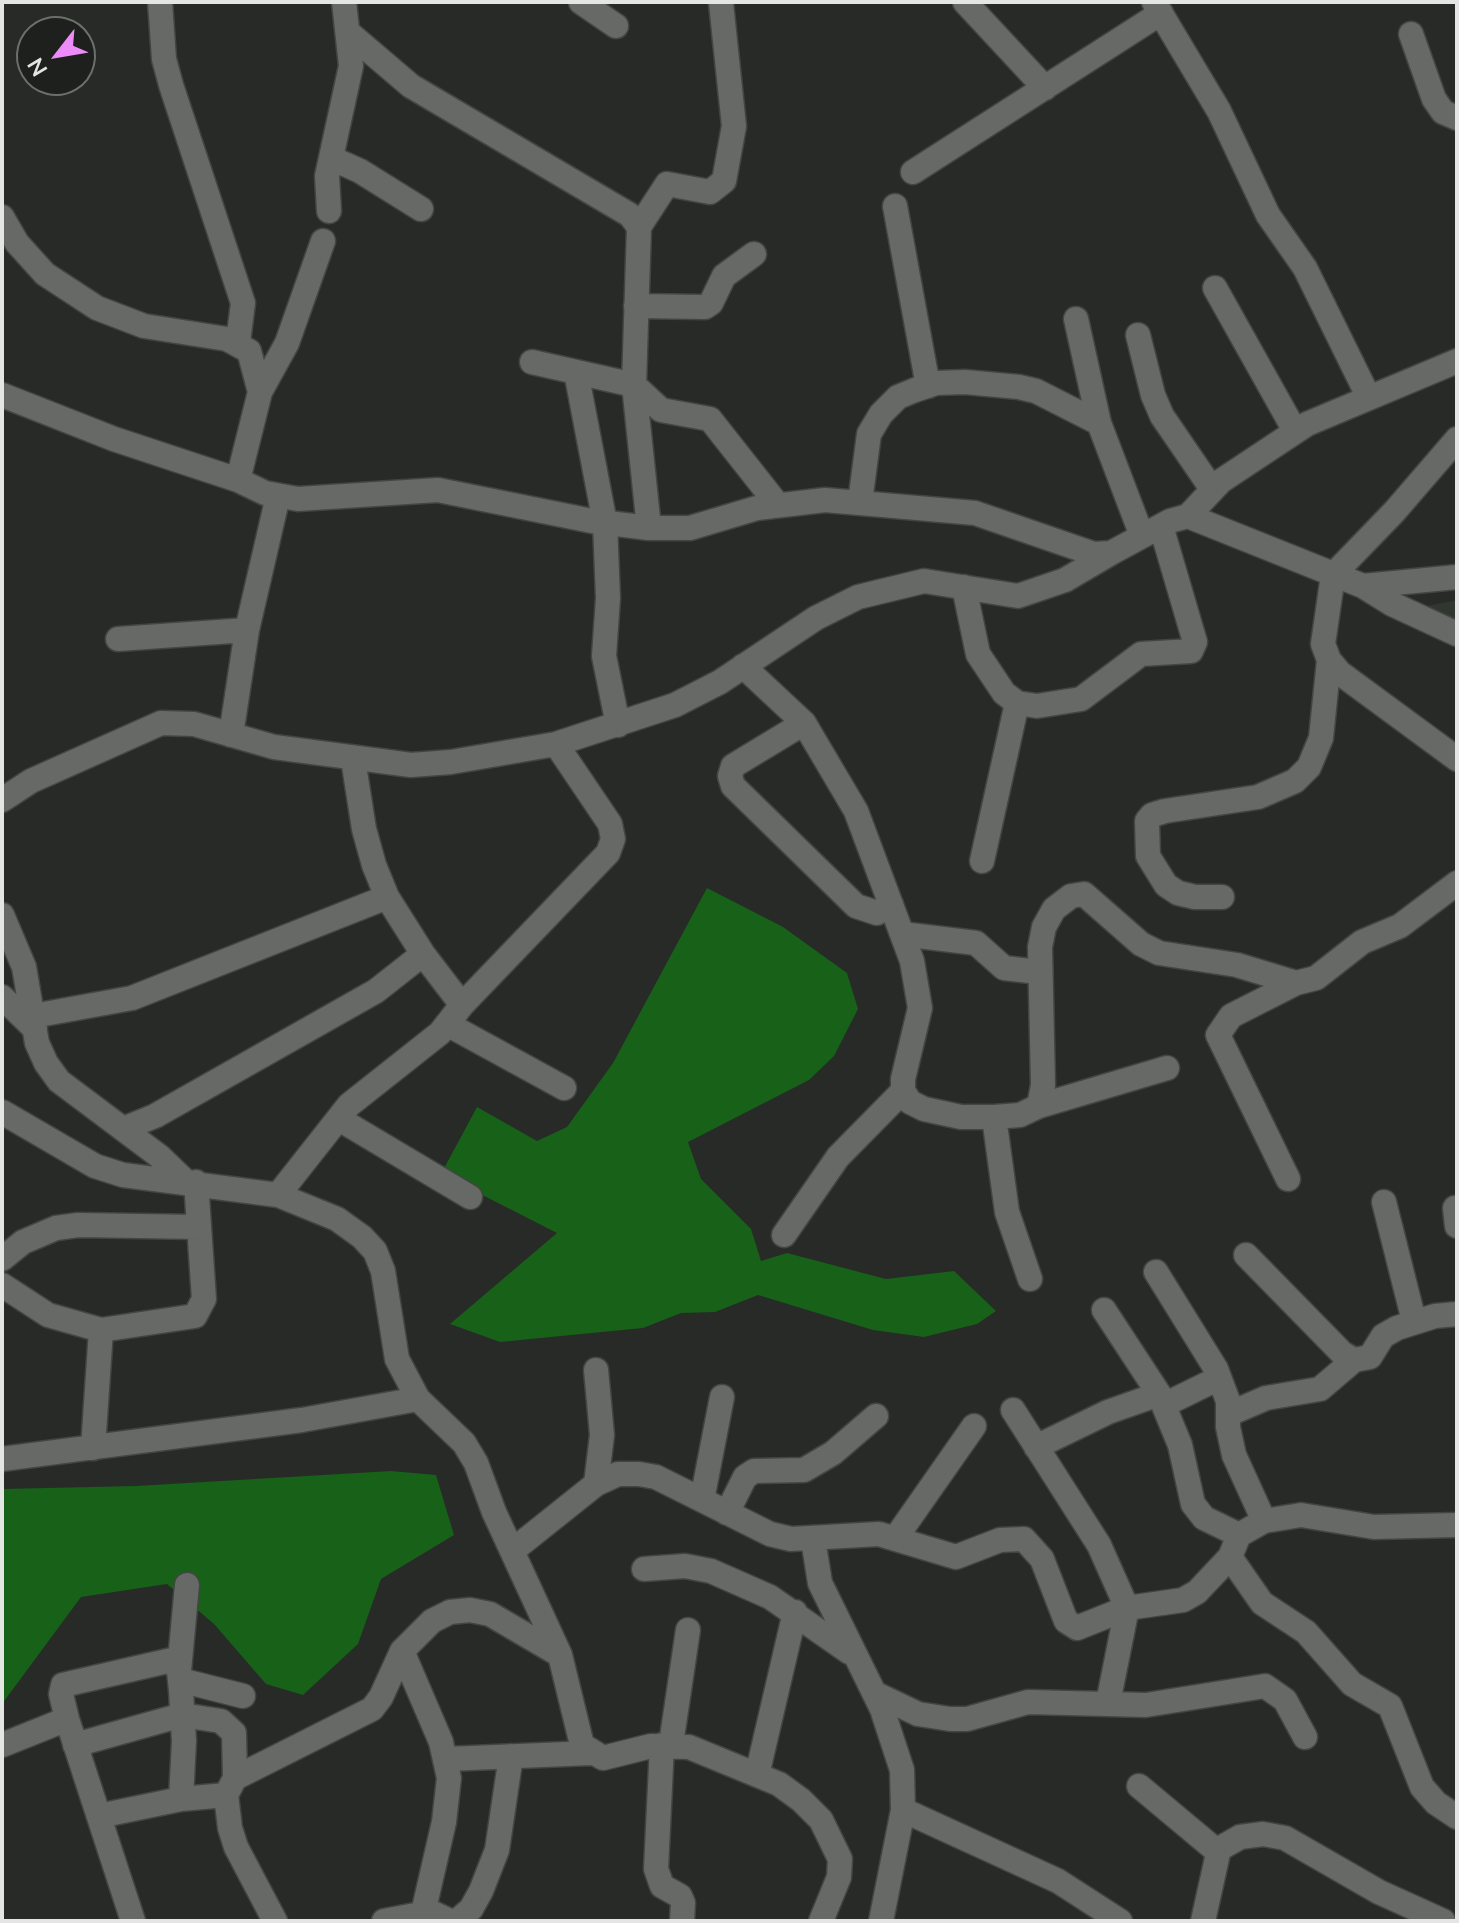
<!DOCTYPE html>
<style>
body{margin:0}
#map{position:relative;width:1459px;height:1923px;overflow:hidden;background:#272a27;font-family:Mulish,sans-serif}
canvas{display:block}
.frame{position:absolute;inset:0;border:4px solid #e4e6e4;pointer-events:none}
.north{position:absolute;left:16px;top:16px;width:80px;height:80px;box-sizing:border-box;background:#1e201e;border:2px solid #6d6f6d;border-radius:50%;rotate:239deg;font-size:22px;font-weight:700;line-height:32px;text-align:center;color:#e4e6e4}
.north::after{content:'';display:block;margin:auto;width:28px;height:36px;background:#ed8cf9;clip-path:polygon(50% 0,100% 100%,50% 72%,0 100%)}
</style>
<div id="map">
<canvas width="1459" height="1923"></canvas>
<div class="frame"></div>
<div class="north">N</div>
</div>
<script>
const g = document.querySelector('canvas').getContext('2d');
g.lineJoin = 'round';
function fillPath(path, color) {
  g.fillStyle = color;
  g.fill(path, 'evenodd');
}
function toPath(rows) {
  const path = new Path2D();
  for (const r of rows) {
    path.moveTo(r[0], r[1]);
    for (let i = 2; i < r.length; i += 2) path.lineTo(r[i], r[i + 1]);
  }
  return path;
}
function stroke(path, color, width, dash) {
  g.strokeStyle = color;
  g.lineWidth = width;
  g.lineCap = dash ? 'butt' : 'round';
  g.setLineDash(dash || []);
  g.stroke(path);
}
fillPath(toPath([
 [1457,600,1457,626,1417,608]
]), '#313730');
fillPath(toPath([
 [707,888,783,927,847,973,858,1009,834,1056,809,1080,688,1142,701,1179,751,1229,761,1261,787,1253,886,1279,954,1271,996,1311,977,1324,924,1337,873,1330,758,1295,715,1312,681,1313,643,1328,500,1342,450,1324,557,1233,441,1174,477,1107,537,1141,567,1127,613,1063],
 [391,1471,436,1475,454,1535,381,1579,358,1644,303,1695,266,1684,214,1624,167,1584,81,1597,2,1704,2,1489,136,1486]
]), '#176119');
const minor = toPath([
 [160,2,164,59,171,85,243,303,238,342],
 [581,2,616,26],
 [965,2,1045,88],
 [1154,2,1219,111,1268,215,1305,268,1369,398],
 [350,34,411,86,630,215,639,227,634,385,649,528],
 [1411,34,1434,99,1443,112,1457,118],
 [331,158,360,171,421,209],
 [913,172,1161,13],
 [895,206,928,386],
 [329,211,327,176,351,66,344,2],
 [2,217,17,243,45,274,97,308,144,326,227,339,249,351,260,392,238,480],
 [639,227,667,184,710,192,724,181,734,126,721,3],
 [1215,288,1295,431],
 [636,306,705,307,711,303,724,276,754,254],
 [1076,319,1099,423,1142,536],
 [1138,335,1153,395,1162,416,1212,489],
 [532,362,634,385,661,410,710,419,777,504],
 [576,372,605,523,608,598,604,656,618,725],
 [260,392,287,343,323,241],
 [2,395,114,439,238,480,265,493,298,499,438,490,592,521,649,528,690,528,757,508,825,500,975,513,1094,554,1111,553,1170,521,1188,516,1363,586,1392,604,1457,634],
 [1457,439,1394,512,1333,575,1323,644,1329,660,1340,673,1457,759],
 [860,502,869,434,881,414,898,397,915,390,936,383,965,382,1019,387,1036,391,1099,423],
 [1188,516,1221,481,1307,424,1457,361],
 [1363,586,1457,577],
 [964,587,978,654,1004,693,1017,703,1037,706,1081,699,1141,654,1191,651,1195,642,1161,526],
 [118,639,247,630],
 [743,666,804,723,856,811,912,961,920,1008,903,1079,903,1091,910,1102,924,1109,961,1117,994,1117,1020,1115,1039,1106,1043,1085,1040,947,1044,927,1054,909,1071,896,1084,894,1141,944,1159,953,1237,965,1296,983,1316,978,1362,942,1400,926,1457,883],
 [804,723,733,766,730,776,733,786,856,906,877,913,891,904],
 [231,735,247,630,278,496],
 [353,759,364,829,374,865,387,897,423,954,462,1005],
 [2,800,31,781,161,723,194,724,274,747,411,765,451,762,556,744,675,705,720,682,816,618,858,597,924,581,1018,596,1065,580,1111,553],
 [982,861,1017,703],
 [1222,897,1195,897,1178,893,1166,885,1148,856,1147,821,1152,815,1165,811,1258,797,1295,781,1309,767,1321,738,1329,660],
 [2,915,24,967,37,1043,46,1063,59,1081,159,1156,185,1181],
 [902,934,976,943,1004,968,1039,972],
 [2,997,35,1029],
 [33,1016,132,998,387,897],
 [447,1024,564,1088],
 [1039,1106,1167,1068],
 [2,1112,95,1166,123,1175,278,1195,337,1219,362,1237,375,1251,383,1271,397,1359,418,1399,464,1443,476,1463,494,1512,560,1655,582,1745,603,1758,651,1746,689,1747,779,1784,801,1800,821,1820,840,1859,839,1877,821,1921],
 [994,1117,1007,1212,1030,1279],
 [339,1119,470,1197],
 [123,1129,155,1116,376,991,423,954],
 [1288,1179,1218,1035,1231,1016,1296,983],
 [278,1195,349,1105,440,1033,462,1005,608,853,613,839,610,824,556,744],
 [1384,1202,1414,1321],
 [1455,1208,1457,1226],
 [784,1235,838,1157,903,1091],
 [1246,1255,1342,1353,1354,1360,1370,1357,1383,1336,1397,1328,1435,1316,1457,1314],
 [2,1259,23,1242,56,1228,78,1225,199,1227],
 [1156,1272,1216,1369,1228,1401,1228,1427,1234,1455,1264,1521],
 [2,1285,48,1315,101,1330,195,1316,204,1299,196,1182],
 [1104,1310,1159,1394,1180,1445,1193,1504,1204,1518,1239,1535],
 [1164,1405,1219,1378],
 [1013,1410,1099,1545,1127,1608,1108,1703],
 [1229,1414,1266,1398,1320,1389,1354,1360],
 [1036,1447,1108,1412,1159,1394],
 [93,1448,101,1330],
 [2,1459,302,1420,418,1399],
 [596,1484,602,1435,596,1370],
 [702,1500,722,1397],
 [727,1513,745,1477,754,1471,804,1470,833,1453,876,1416],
 [897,1536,974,1426],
 [813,1539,820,1583,882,1709,902,1770,903,1810,881,1921],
 [512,1551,596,1484,618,1474,639,1474,656,1477,770,1534,791,1539,879,1534,956,1557,1000,1540,1024,1539,1042,1559,1066,1621,1077,1628,1127,1608,1183,1600,1197,1592,1230,1557,1239,1535,1264,1521,1301,1515,1374,1527,1457,1525],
 [1230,1557,1262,1603,1306,1632,1352,1684,1390,1706,1422,1787,1436,1803,1457,1817],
 [644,1569,685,1566,711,1571,770,1597,849,1652],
 [402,1651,441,1742,449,1778,444,1822,423,1913],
 [179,1671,187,1585],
 [180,1680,243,1696],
 [874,1693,918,1714,950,1719,967,1719,1028,1702,1146,1705,1265,1686,1285,1700,1305,1737],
 [671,1744,688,1630],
 [2,1745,67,1719],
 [75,1745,182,1715,221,1721,234,1733,235,1778],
 [662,1745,656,1869,662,1886,680,1896,683,1903,682,1921],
 [447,1759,591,1753],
 [757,1775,795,1612],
 [1139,1786,1212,1847,1219,1849,1240,1837,1263,1834,1285,1838,1379,1892,1443,1921],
 [903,1810,1058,1881,1120,1921],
 [99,1816,181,1799,226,1795],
 [133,1921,67,1719,61,1694,63,1685,172,1660,179,1671,181,1691,184,1741,181,1799],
 [275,1921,236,1847,230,1828,226,1795,235,1778,372,1709,381,1697,402,1651,432,1621,450,1612,470,1610,490,1614,560,1655],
 [384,1921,431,1912,450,1921],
 [457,1921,471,1909,481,1891,497,1850,511,1756],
 [1203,1921,1219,1849]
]);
stroke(minor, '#434543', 27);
stroke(minor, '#666966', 24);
</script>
